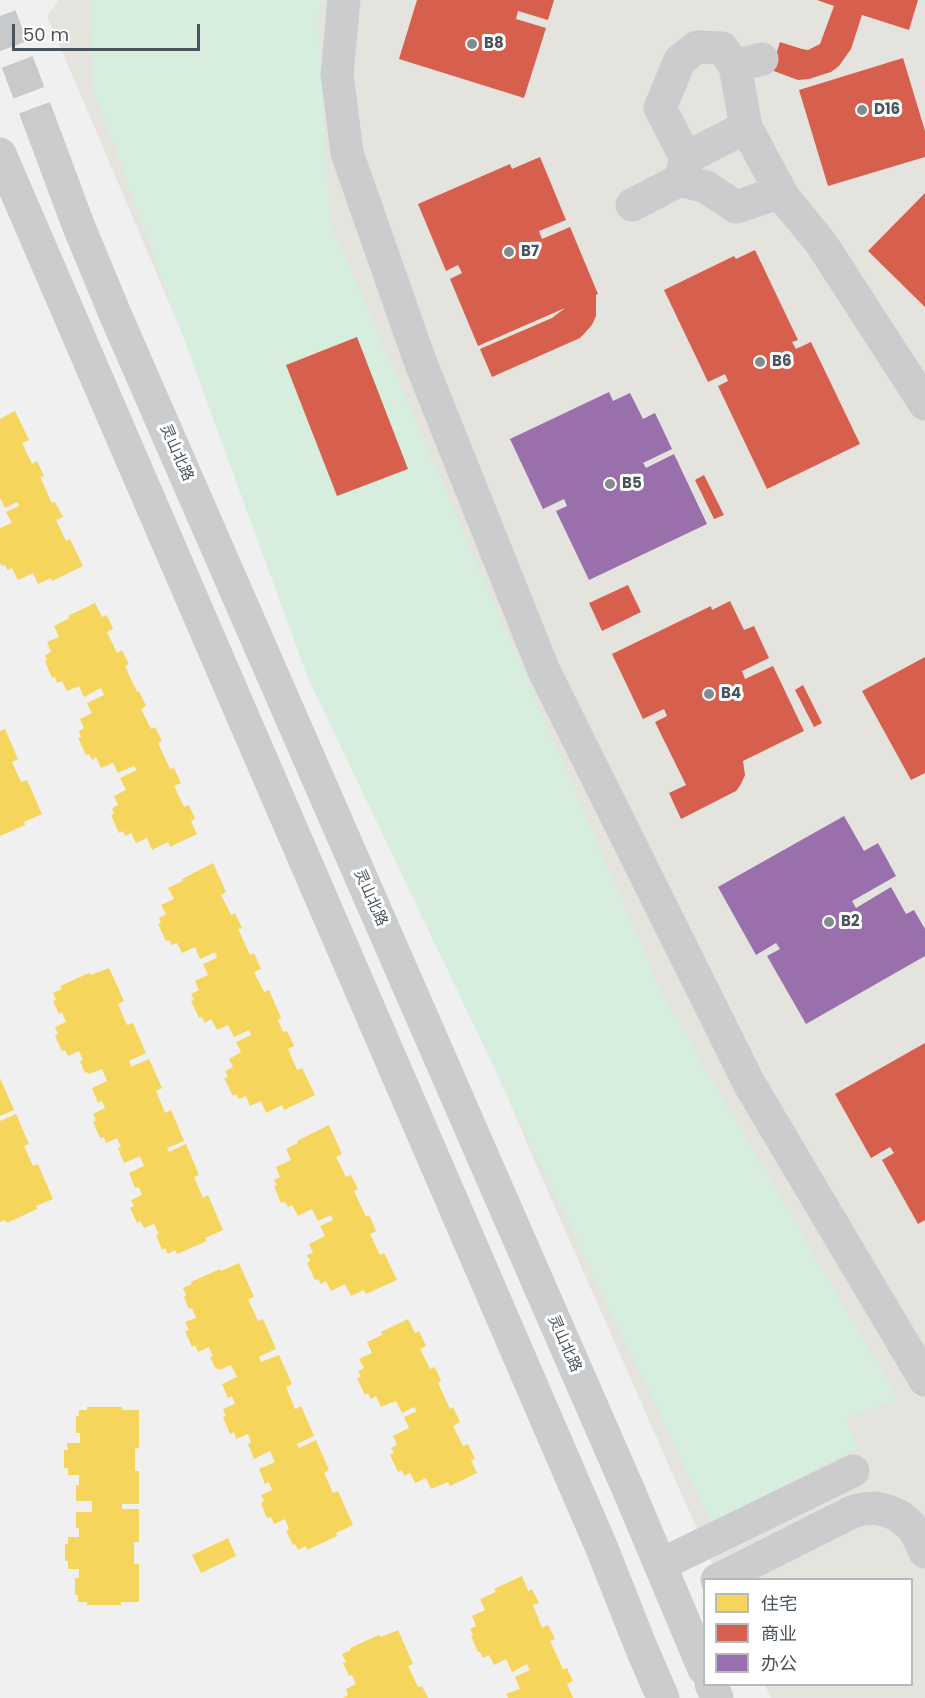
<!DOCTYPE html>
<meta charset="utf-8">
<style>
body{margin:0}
#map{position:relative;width:925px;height:1698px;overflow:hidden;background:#f1f0f0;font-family:Poppins,"Noto Sans SC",sans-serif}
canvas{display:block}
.legend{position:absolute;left:703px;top:1578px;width:210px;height:108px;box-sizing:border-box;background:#fff;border:2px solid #b6babd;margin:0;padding:8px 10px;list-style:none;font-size:18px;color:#49535b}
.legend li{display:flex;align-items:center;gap:12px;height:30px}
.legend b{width:30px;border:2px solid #b6babd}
.scale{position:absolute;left:12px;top:24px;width:188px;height:27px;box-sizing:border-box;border:3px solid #49535b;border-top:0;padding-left:8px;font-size:18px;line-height:21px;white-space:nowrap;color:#49535b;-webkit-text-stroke:4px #fff;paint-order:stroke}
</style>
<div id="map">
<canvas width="925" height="1698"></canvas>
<ul class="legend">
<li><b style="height:16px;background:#f6d55c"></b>住宅</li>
<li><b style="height:16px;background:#d6604d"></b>商业</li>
<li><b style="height:16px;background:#9970ab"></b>办公</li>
</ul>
<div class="scale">50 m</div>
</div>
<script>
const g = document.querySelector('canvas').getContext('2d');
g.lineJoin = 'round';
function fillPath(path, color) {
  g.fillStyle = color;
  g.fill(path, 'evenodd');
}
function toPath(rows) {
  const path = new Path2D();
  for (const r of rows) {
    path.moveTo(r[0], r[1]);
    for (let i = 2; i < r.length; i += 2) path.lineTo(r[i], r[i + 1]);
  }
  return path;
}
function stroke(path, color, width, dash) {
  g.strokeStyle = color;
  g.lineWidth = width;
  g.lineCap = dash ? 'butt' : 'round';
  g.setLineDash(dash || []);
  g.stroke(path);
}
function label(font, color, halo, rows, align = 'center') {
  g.font = font + ' Poppins,"Noto Sans SC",sans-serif';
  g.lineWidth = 6;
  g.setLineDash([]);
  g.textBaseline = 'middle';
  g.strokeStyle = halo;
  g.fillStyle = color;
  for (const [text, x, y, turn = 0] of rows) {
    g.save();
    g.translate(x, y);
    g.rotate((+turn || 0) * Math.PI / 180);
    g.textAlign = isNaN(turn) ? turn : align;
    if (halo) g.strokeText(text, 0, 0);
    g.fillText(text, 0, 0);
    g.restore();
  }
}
fillPath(toPath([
 [59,0,925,0,925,1698,771,1698,765,1685,912,1684,912,1580,719,1579,542,1178,47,16]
]), '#e5e3de');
fillPath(toPath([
 [93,0,324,0,318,18,330,221,662,993,899,1400,845,1418,858,1448,711,1522,307,676,93,89,89,6]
]), '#d7eedf');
fillPath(toPath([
 [15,411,29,440,22,443,32,464,37,461,44,476,40,477,52,503,55,502,63,517,56,520,66,541,70,539,83,566,52,581,51,578,38,584,33,573,18,580,12,568,7,570,5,565,2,566,0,563,0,528,12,523,6,512,19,506,17,502,5,508,0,498,0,419],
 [95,603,102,617,107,615,113,629,107,632,117,653,122,650,129,664,125,666,137,692,139,691,146,706,141,709,151,729,155,727,162,741,158,743,170,769,174,768,181,783,174,786,184,807,189,805,195,819,191,821,197,834,170,847,168,842,152,850,147,838,136,843,131,833,125,836,123,831,119,833,111,815,114,814,112,808,118,805,114,796,126,790,120,778,137,770,134,766,118,773,113,763,101,768,96,757,92,760,89,754,86,755,78,738,81,737,79,731,84,728,80,719,92,713,87,703,104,695,101,688,84,697,79,686,67,691,62,681,57,683,55,677,52,678,45,661,47,660,45,655,51,652,47,642,59,637,54,626,70,618,68,616],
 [5,729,18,759,12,762,21,782,27,780,42,814,24,822,25,825,0,836,0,731],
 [213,863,226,892,221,895,231,915,235,913,242,928,238,929,250,955,254,953,261,969,254,972,264,992,269,990,281,1018,278,1020,283,1032,287,1031,294,1046,288,1049,297,1070,302,1068,315,1095,284,1110,282,1105,266,1113,261,1101,250,1106,246,1096,239,1099,236,1094,233,1096,224,1078,228,1077,225,1071,233,1067,229,1059,241,1052,236,1042,251,1035,249,1030,234,1037,228,1025,217,1030,211,1019,205,1023,202,1017,199,1018,191,1001,194,1000,191,994,199,990,195,981,208,975,203,964,217,958,215,952,200,959,195,947,182,953,177,943,172,945,169,940,166,941,158,924,161,923,159,918,166,914,161,905,174,899,168,888,183,881,182,879],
 [109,968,124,1001,118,1004,127,1025,133,1023,146,1053,129,1061,131,1067,149,1059,162,1088,156,1091,165,1113,171,1110,184,1141,167,1148,169,1152,186,1144,199,1175,194,1177,203,1198,208,1195,223,1230,205,1238,207,1241,177,1254,175,1250,168,1254,165,1248,162,1250,156,1235,159,1234,154,1224,144,1228,140,1221,137,1223,130,1208,134,1206,131,1200,142,1195,139,1187,135,1188,129,1173,144,1166,140,1156,124,1163,118,1148,121,1147,117,1138,106,1143,104,1137,100,1138,93,1122,96,1120,93,1114,105,1108,102,1101,98,1103,92,1088,107,1081,102,1069,89,1074,88,1072,85,1073,80,1061,83,1060,79,1051,68,1056,65,1050,62,1051,55,1036,58,1034,55,1027,66,1022,62,1012,59,1014,53,1001,56,1000,53,993,62,989,60,986,89,973,91,975],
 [0,1078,14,1110,0,1116],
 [16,1114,29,1144,24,1146,33,1166,38,1164,53,1199,36,1206,37,1209,7,1223,5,1220,0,1222,0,1121],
 [329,1125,342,1154,336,1157,346,1177,351,1175,358,1189,354,1191,366,1217,369,1215,376,1231,370,1234,380,1255,384,1253,397,1280,366,1294,364,1290,351,1296,345,1284,331,1291,326,1281,321,1284,318,1279,315,1280,307,1263,310,1261,307,1255,313,1253,309,1244,325,1236,320,1226,333,1220,331,1215,318,1221,312,1209,298,1216,292,1205,288,1207,285,1202,281,1203,274,1186,277,1185,274,1180,280,1177,276,1167,291,1160,286,1149,298,1143,297,1141],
 [239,1263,254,1297,248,1299,258,1321,263,1319,276,1349,259,1357,261,1362,279,1355,292,1384,286,1387,295,1409,301,1406,314,1436,297,1444,299,1448,316,1440,329,1470,324,1473,333,1493,338,1491,353,1525,336,1533,337,1536,307,1550,306,1546,298,1550,295,1544,293,1545,286,1531,289,1529,285,1519,274,1524,271,1517,267,1518,261,1503,264,1501,261,1495,272,1490,269,1482,265,1484,259,1469,275,1462,270,1451,254,1459,248,1444,251,1443,248,1434,236,1439,234,1432,230,1434,223,1417,226,1416,223,1409,235,1404,232,1396,228,1398,222,1384,237,1377,231,1365,219,1370,218,1368,216,1369,210,1357,213,1356,209,1347,198,1352,195,1345,192,1347,185,1331,189,1330,185,1322,196,1318,192,1308,189,1309,184,1297,186,1295,183,1288,192,1284,191,1282,220,1269,221,1271],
 [408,1319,415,1333,419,1331,426,1346,420,1349,430,1369,435,1367,441,1381,438,1383,450,1409,453,1407,460,1422,453,1426,463,1446,468,1444,475,1459,471,1460,477,1473,450,1486,448,1482,431,1489,426,1478,415,1483,410,1473,404,1476,402,1470,398,1472,390,1455,394,1453,391,1448,397,1445,393,1436,409,1428,404,1417,417,1411,414,1407,402,1413,396,1401,381,1407,376,1396,371,1399,368,1393,365,1395,357,1378,361,1377,358,1371,364,1368,359,1359,372,1353,367,1342,382,1335,381,1332],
 [87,1407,122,1407,122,1410,139,1410,139,1448,135,1448,135,1471,139,1471,139,1504,122,1504,122,1509,139,1509,139,1542,134,1542,134,1564,139,1564,139,1602,121,1602,121,1605,87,1605,87,1602,78,1602,78,1595,75,1595,75,1578,79,1578,79,1569,68,1569,68,1561,65,1561,65,1544,68,1544,68,1537,79,1537,79,1528,76,1528,76,1512,92,1512,92,1501,76,1501,76,1485,79,1485,79,1475,68,1475,68,1468,64,1468,64,1450,68,1450,67,1443,80,1443,80,1433,76,1433,76,1416,79,1416,79,1410,87,1410],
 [228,1538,236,1556,201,1573,192,1555],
 [522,1576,528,1591,532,1589,539,1603,533,1605,542,1628,548,1625,555,1639,550,1641,563,1669,567,1668,573,1681,567,1684,573,1698,508,1698,506,1694,520,1689,515,1677,530,1670,527,1664,512,1672,506,1659,494,1665,489,1655,483,1658,480,1652,478,1652,471,1636,473,1635,470,1629,476,1626,472,1616,485,1610,480,1599,496,1592,494,1589],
 [398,1630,413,1664,408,1666,418,1687,422,1686,428,1698,343,1698,348,1695,346,1689,356,1684,352,1675,349,1676,343,1663,346,1662,342,1654,351,1650,350,1648,379,1635,381,1637]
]), '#f6d55c');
fillPath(toPath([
 [417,0,554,0,548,20,518,11,516,19,546,28,524,98,399,59],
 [817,0,918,0,909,30,862,15,851,49,839,66,831,72,809,79,798,80,771,70,780,42,802,49,808,50,820,44,834,6],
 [903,58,925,131,925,157,828,186,799,90],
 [540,157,566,220,539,231,542,239,570,227,598,294,596,295,596,316,592,325,580,338,492,377,480,349,552,318,565,308,478,346,450,279,462,273,458,265,446,271,418,204,510,164,512,169],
 [925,193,925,307,868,251],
 [755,250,798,340,792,342,796,349,811,342,860,444,767,489,718,386,728,381,725,374,708,382,664,290,734,256,736,259],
 [357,337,408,469,337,496,286,365],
 [704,475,724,515,714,519,695,480],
 [628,585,641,612,602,631,589,603],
 [730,601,744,630,754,626,769,658,742,671,745,679,773,666,804,731,743,761,745,775,741,784,736,791,681,819,669,793,686,785,655,722,667,716,664,709,643,719,612,654,711,606,712,610],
 [925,657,925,773,911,780,862,691],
 [803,685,822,723,814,727,795,690],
 [925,1043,925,1220,918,1224,882,1160,894,1153,890,1147,871,1158,835,1094]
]), '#d6604d');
fillPath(toPath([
 [609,392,613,401,630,393,643,419,655,413,672,449,643,463,646,468,674,454,707,524,589,580,556,511,567,506,564,499,543,509,510,439],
 [844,816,864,851,878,843,896,876,852,901,856,908,891,887,906,914,914,910,925,929,925,956,806,1024,767,956,780,949,776,943,756,955,718,887]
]), '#9970ab');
stroke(toPath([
 [0,16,41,125]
]), '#c7c9cb', 33, [33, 16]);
stroke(toPath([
 [344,0,337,74,347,153,420,361,544,671,750,1085,925,1380],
 [762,59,735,66,746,127,784,198,821,243,925,404],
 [41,125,77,222,115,314,629,1491,704,1669],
 [0,154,601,1546,641,1647,663,1698],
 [686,158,660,108,680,60,697,47,722,48,735,66],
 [680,180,706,187,736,207,781,192],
 [632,205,680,180,686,158,746,127],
 [660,1565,853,1471],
 [717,1580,852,1512,863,1509,876,1508,888,1511,899,1516,909,1524,917,1534,925,1552],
 [711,1684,717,1698]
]), '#cbccce', 33);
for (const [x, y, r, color] of [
 [472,44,6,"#848a8f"],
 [862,110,6,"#848a8f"],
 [509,252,6,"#848a8f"],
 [760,362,6,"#848a8f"],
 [610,484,6,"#848a8f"],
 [709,694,6,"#848a8f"],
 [829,922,6,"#848a8f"]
]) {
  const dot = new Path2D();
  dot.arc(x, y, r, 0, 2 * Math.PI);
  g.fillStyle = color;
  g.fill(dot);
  stroke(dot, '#fff', 2);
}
label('bold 15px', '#49535b', '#fff', [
 ["B8",484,44],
 ["D16",874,110],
 ["B7",521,252],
 ["B6",772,362],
 ["B5",622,484],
 ["B4",721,694],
 ["B2",841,922]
], 'left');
label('15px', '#49535b', '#fff', [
 ["灵山北路",176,453,66],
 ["灵山北路",370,898,66],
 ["灵山北路",564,1344,66]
]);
</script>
